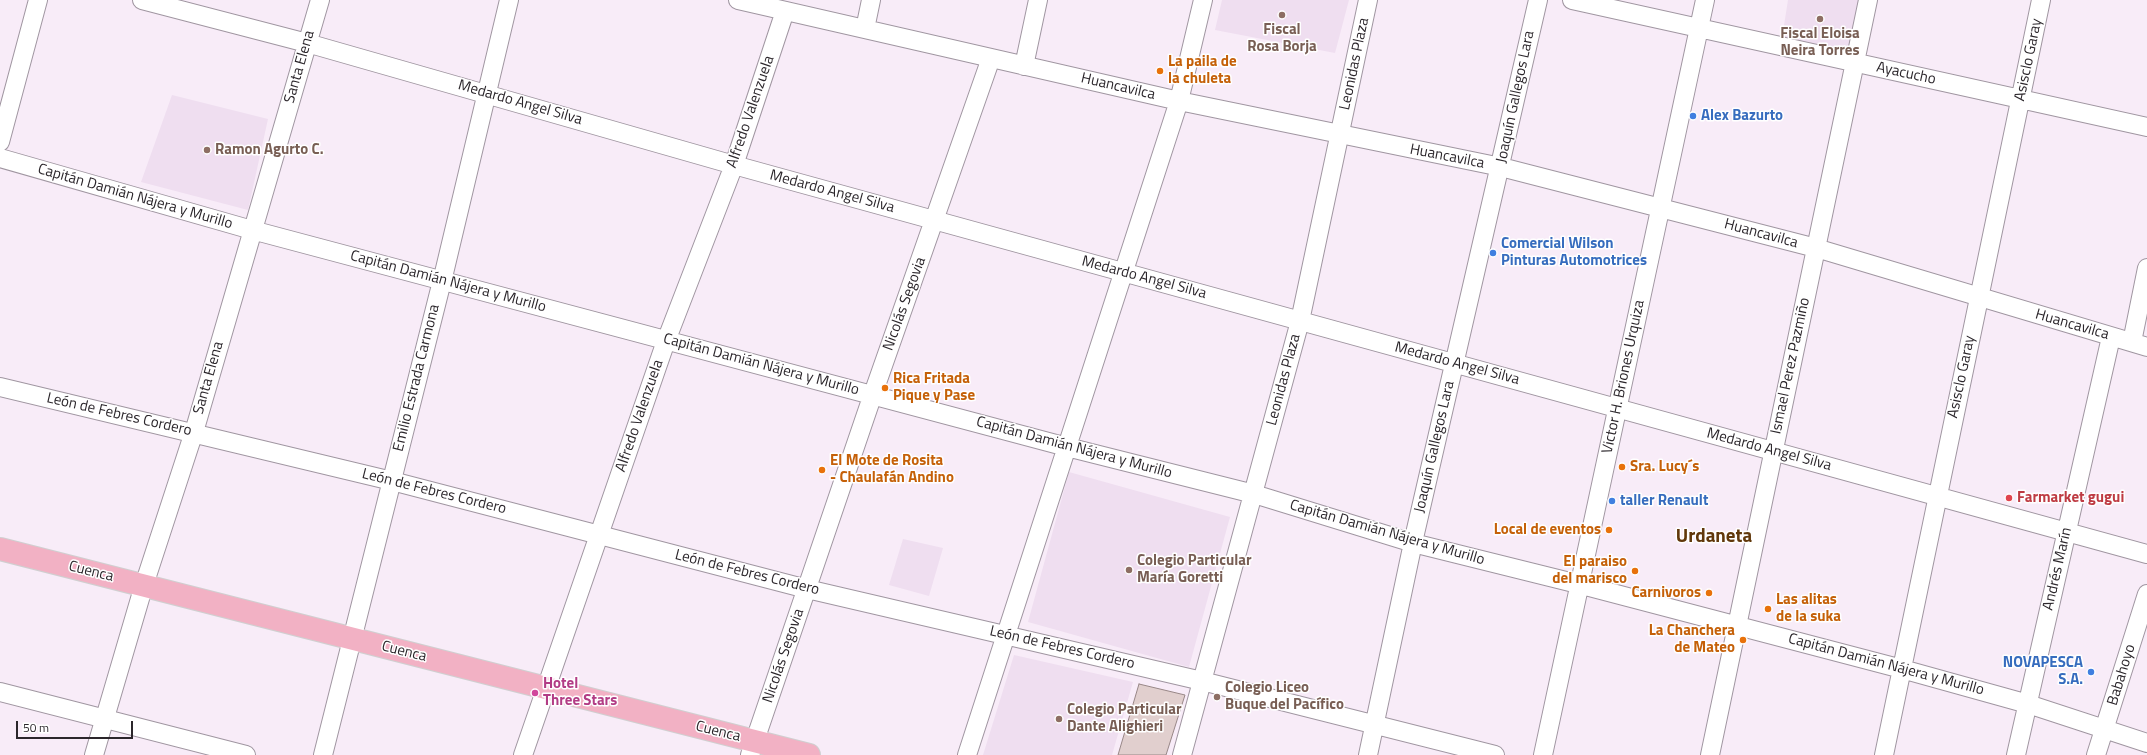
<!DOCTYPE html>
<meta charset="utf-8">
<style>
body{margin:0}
#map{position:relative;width:2147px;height:755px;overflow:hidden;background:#f8ecf8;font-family:"Titillium Web",sans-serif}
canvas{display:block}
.scale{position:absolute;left:16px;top:721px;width:117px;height:18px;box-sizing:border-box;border:2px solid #2b262b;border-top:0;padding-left:5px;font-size:12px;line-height:14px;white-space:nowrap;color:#2b262b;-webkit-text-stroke:3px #fff;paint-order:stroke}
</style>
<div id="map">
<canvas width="2147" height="755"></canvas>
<div class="scale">50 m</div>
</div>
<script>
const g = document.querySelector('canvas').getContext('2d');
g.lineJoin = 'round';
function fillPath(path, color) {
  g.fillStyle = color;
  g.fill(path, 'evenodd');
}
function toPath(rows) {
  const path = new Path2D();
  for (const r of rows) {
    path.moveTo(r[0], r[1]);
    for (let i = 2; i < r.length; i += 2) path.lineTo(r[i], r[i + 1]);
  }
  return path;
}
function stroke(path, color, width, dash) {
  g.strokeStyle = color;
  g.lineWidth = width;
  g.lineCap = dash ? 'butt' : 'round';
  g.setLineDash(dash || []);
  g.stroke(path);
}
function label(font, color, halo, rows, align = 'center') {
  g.font = font + ' "Titillium Web",sans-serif';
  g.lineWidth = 3;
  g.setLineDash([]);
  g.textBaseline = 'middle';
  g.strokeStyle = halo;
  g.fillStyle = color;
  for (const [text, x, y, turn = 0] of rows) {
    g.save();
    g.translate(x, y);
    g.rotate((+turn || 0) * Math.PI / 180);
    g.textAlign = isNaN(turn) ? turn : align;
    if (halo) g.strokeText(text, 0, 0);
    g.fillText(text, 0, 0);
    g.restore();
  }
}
fillPath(toPath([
 [1222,0,1349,0,1335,53,1215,30],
 [1788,0,1859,0,1847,53,1782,38],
 [172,95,268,119,248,210,141,182],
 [1069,472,1230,517,1189,667,1028,622],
 [903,539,943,548,929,596,889,585],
 [1014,655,1133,682,1112,755,983,755]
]), '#efdef0');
const building = toPath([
 [1139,684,1185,695,1166,755,1118,755,1139,684]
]);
fillPath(building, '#e1cfce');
stroke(building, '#988787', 1);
const minor = toPath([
 [142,0,307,43,734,165,2147,554],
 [738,0,1179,101,1501,167,1816,248,2147,347],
 [1572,0,2147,127],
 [865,29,871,0],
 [1024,66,1038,0],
 [0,142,38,0],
 [0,158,252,230,1067,447,1254,494,1413,543,1578,584,1902,669,2028,704,2147,743],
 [2132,342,2147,268],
 [0,387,392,481,807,589,1202,681,1495,755],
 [0,692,246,755],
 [94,755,144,585,194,432,320,0],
 [323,755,444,273,509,0],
 [523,755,666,341,734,165,785,11],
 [750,755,873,394,991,58],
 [967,755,1179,101,1203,0],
 [1182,755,1300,321,1368,0],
 [1368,755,1414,538,1538,0],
 [1543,755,1705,0],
 [1710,755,1868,0],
 [1884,755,2041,0],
 [2016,755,2111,337],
 [2096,755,2147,594]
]);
const major = toPath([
 [0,549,809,755]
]);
stroke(minor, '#a096a1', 20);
stroke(major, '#d0cfd0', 24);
stroke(minor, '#fff', 18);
stroke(major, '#f2b1c4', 22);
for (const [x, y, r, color] of [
 [1282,15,4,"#8d6e63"],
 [1820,19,4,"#8d6e63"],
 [1160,71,4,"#e8710a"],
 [1693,116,4,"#3f7fe0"],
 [207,150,4,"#8d6e63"],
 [1493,253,4,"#3f7fe0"],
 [885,388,4,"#e8710a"],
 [1622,467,4,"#e8710a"],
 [822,470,4,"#e8710a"],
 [2009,498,4,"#e0444e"],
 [1612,501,4,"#3f7fe0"],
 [1609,530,4,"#e8710a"],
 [1129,570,4,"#8d6e63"],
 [1635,571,4,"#e8710a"],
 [1709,593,4,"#e8710a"],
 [1768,609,4,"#e8710a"],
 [1743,640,4,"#e8710a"],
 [2091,672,4,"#3f7fe0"],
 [535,693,4,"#d1479c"],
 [1217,697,4,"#8d6e63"],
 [1059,719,4,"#8d6e63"]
]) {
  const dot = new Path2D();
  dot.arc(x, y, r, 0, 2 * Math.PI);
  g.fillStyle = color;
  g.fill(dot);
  stroke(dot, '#fff', 1.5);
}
label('bold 15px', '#785e54', '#fff', [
 ["Fiscal",1282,30,"center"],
 ["Rosa Borja",1282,47,"center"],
 ["Fiscal Eloisa",1820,34,"center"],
 ["Neira Torres",1820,51,"center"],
 ["Ramon Agurto C.",215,150],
 ["Colegio Particular",1137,561],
 ["María Goretti",1137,578],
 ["Colegio Liceo",1225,688],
 ["Buque del Pacífico",1225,705],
 ["Colegio Particular",1067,710],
 ["Dante Alighieri",1067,727]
], 'left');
label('15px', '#2b262b', '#fff', [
 ["Asisclo Garay",2029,60,-78],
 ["Leonidas Plaza",1355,64,-78],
 ["Santa Elena",300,67,-74],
 ["Ayacucho",1906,74,12],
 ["Huancavilca",1118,87,13],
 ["Joaquín Gallegos Lara",1516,97,-78],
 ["Medardo Angel Silva",520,103,16],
 ["Alfredo Valenzuela",751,112,-71],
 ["Huancavilca",1447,157,11],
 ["Medardo Angel Silva",832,192,15],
 ["Capitán Damián Nájera y Murillo",135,197,16],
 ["Huancavilca",1761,234,15],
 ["Medardo Angel Silva",1144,278,15],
 ["Capitán Damián Nájera y Murillo",448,282,15],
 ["Nicolás Segovia",905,304,-70],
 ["Huancavilca",2072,325,16],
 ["Medardo Angel Silva",1457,364,15],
 ["Capitán Damián Nájera y Murillo",761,365,15],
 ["Ismael Perez Pazmiño",1791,366,-78],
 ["Victor H. Briones Urquiza",1624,377,-78],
 ["Asisclo Garay",1962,377,-78],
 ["Santa Elena",209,378,-74],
 ["Emilio Estrada Carmona",417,378,-76],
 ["Leonidas Plaza",1284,380,-75],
 ["León de Febres Cordero",119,415,13],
 ["Alfredo Valenzuela",640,416,-71],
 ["Joaquín Gallegos Lara",1435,447,-77],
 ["Capitán Damián Nájera y Murillo",1074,448,15],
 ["Medardo Angel Silva",1769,450,15],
 ["León de Febres Cordero",434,492,14],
 ["Capitán Damián Nájera y Murillo",1387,533,16],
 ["Andrés Marín",2058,569,-77],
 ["Cuenca",91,572,14],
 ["León de Febres Cordero",747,573,14],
 ["León de Febres Cordero",1062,648,13],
 ["Cuenca",404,652,14],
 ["Nicolás Segovia",784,656,-71],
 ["Capitán Damián Nájera y Murillo",1886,665,15],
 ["Babahoyo",2122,675,-73],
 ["Cuenca",718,732,14]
]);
label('bold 15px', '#c56008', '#fff', [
 ["La paila de",1168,62],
 ["la chuleta",1168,79],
 ["Rica Fritada",893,379],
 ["Pique y Pase",893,396],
 ["El Mote de Rosita",830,461],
 ["- Chaulafán Andino",830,478],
 ["Sra. Lucy´s",1630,467],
 ["Local de eventos",1601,530,"right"],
 ["El paraiso",1627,562,"right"],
 ["del marisco",1627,579,"right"],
 ["Carnivoros",1701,593,"right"],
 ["Las alitas",1776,600],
 ["de la suka",1776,617],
 ["La Chanchera",1735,631,"right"],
 ["de Mateo",1735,648,"right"]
], 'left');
label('bold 15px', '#366cbe', '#fff', [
 ["Alex Bazurto",1701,116],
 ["Comercial Wilson",1501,244],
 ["Pinturas Automotrices",1501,261],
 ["taller Renault",1620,501],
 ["NOVAPESCA",2083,663,"right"],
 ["S.A.",2083,680,"right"]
], 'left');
label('bold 15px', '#be3a42', '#fff', [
 ["Farmarket gugui",2017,498]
], 'left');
label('bold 15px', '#b23c85', '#fff', [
 ["Hotel",543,684],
 ["Three Stars",543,701]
], 'left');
label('bold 19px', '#61380b', '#fff', [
 ["Urdaneta",1714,537]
]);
</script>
